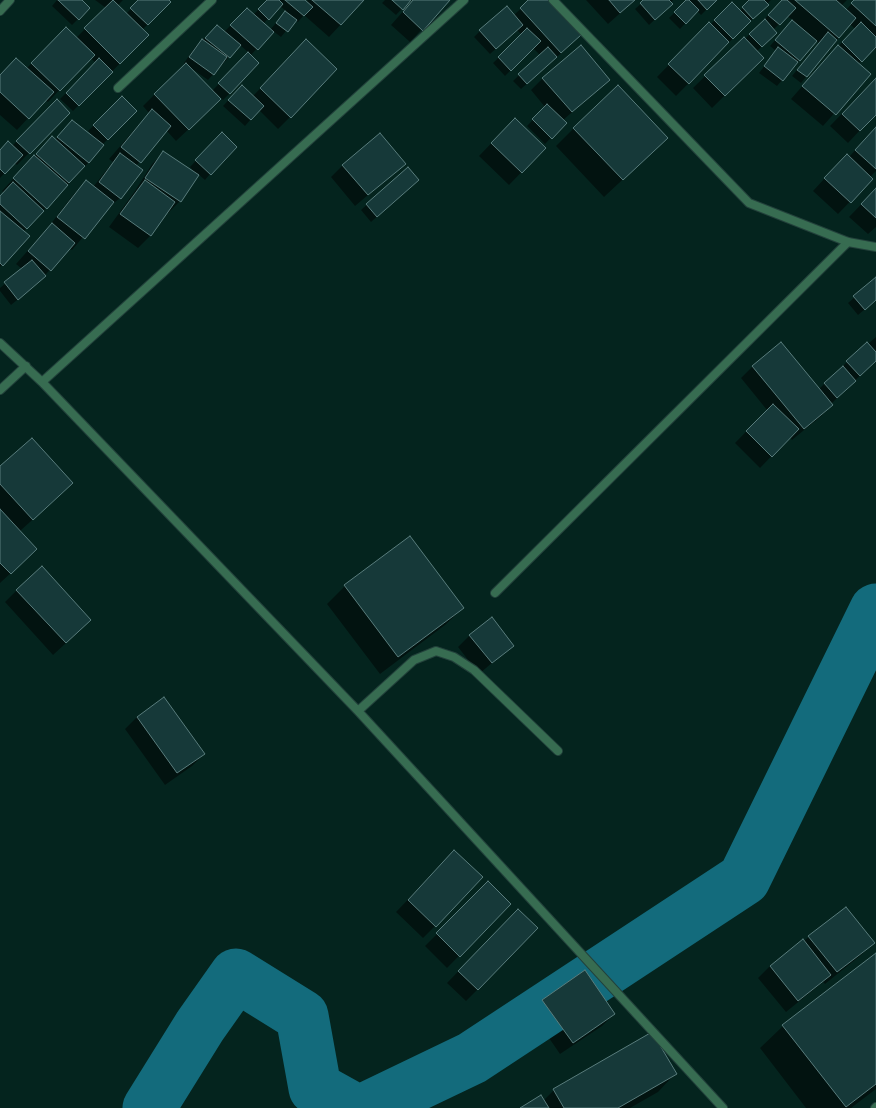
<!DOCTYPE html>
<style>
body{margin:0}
canvas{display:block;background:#04241e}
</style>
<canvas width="876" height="1108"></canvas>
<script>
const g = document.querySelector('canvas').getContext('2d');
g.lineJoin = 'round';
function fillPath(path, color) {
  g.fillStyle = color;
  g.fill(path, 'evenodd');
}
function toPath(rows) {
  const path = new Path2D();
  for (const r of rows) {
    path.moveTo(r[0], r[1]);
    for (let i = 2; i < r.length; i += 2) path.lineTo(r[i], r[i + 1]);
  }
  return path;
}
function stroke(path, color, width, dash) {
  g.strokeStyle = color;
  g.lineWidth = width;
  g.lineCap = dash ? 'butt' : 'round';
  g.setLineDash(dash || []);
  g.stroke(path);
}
fillPath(toPath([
 [57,0,80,0,78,19,72,25,52,6],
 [95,0,123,0,118,5,126,14,139,0,168,0,170,2,142,30,148,35,73,111,60,99,96,63,90,58,48,102,45,100,17,130,0,115,0,76,26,69,66,28,76,38,106,8],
 [268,0,304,0,306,2,308,0,364,0,329,37,304,15,298,22,295,20,281,37,273,31,250,56,258,63,229,94,223,100,216,93,208,111,176,141,166,130,136,166,120,198,107,209,72,250,69,248,39,282,11,305,0,291,0,288,22,269,16,264,46,230,74,194,86,182,93,187,113,162,109,159,149,113,143,106,185,64,184,63,196,46,211,32,224,32,247,9,253,15],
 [280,6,286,11,270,30,263,24],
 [240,45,249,53,212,91,191,68,208,80],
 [385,0,410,0,396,15,382,3],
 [413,0,449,0,410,42,391,25],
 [530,0,548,0,568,47,521,89,513,81,540,55,533,48,505,76,493,63,522,35,517,30,490,54,474,37,480,31,514,15],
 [586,0,635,0,608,24],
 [645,0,673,0,665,10,649,25,635,9],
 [687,0,716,0,701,15,697,11,680,29,669,18],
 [747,0,771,0,676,96,657,77,697,36,710,25,732,3,740,11,749,2],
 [783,0,847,0,841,6,846,10,855,0,876,0,876,50,874,48,858,64,869,74,823,126,791,99,826,59,855,29,850,24,801,83,792,76,819,43,816,41,777,86,759,73,776,51,770,46,793,20,787,16,773,30,776,33,757,51,763,58,712,108,693,88,744,38,745,39],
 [294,53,290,117,278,129,259,110,245,126,223,106,236,92,253,96],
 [543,78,609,80,562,121,565,123,545,144,527,126,545,107,531,90],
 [876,78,876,113,848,143,830,126],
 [122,98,136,111,102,145,88,163,23,232,28,236,0,267,0,196,4,193,2,191,40,150,55,140,72,121,93,138,94,137,88,131],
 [57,101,69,113,17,165,14,163,0,178,0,151,12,146],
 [876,127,876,171,870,177,872,179,838,214,813,191,835,167,849,157],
 [574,128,649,155,604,197,556,146],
 [503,131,545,148,509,185,479,156],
 [216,139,210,174,205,180,198,174,180,201,168,213,167,212,150,236,138,248,109,227,135,191,152,164,164,152,196,174,190,167],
 [405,164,355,206,331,177,343,165],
 [407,168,412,185,371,222,361,210],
 [876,189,876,227,868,234,849,217],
 [876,279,876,300,858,315,848,303],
 [876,337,876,360,831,404,832,405,820,417,792,440,790,437,760,468,735,443,767,410,741,378,753,366,819,389,847,362],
 [0,467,60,495,20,531,24,561,0,583],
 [410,538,463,608,445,625,380,674,327,604,345,586],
 [17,590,78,632,53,655,5,602],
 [470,635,513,645,479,674,458,647],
 [164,698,204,754,192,766,165,785,125,729,137,717],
 [442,864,435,926,423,938,396,912],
 [488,883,510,904,447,968,425,946],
 [506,922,478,989,466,1001,447,983],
 [809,937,873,943,861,955,825,984,823,982,786,1012,758,978,770,966],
 [876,954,876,1089,851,1108,806,1108,760,1048,783,1026],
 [543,1000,614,1014,602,1026,560,1054,531,1012],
 [675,1074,658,1092,630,1108,522,1108,543,1101,554,1090]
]), '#0007');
stroke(toPath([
 [149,1108,200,1026,236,975,302,1016,315,1088,351,1108],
 [368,1108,472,1058,744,879,876,610]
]), '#136b7c', 53);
const building = toPath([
 [58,0,82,0,90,8,79,20,58,0],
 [113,0,149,35,120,64,84,28,113,0],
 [138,0,169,0,171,2,148,25,130,8,138,0],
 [267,0,279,0,283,4,269,20,258,9,267,0],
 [285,0,305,0,313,7,304,16,285,0],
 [312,0,364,0,341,25,312,0],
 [392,0,411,0,403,10,392,0],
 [413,0,450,0,423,31,403,12,413,0],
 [528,0,549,0,581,35,561,53,520,8,528,0],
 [609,0,635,0,620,13,609,0],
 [643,0,669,0,673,4,655,20,640,3,643,0],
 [686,0,689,0,699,10,686,24,674,12,686,0],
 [698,0,717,0,707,10,698,0],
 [749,0,764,0,769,5,753,19,742,7,749,0],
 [782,0,787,0,796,8,780,25,768,15,782,0],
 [795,0,836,0,856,18,839,38,795,0],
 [854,0,876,0,876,26,851,3,854,0],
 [732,2,751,21,733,39,714,20,732,2],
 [507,6,523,25,496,49,479,30,507,6],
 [247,8,274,32,258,50,230,25,247,8],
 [285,11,297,20,288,32,276,23,285,11],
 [765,19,777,33,762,47,749,34,765,19],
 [792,20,817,41,800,61,775,40,792,20],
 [709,22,729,42,689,84,668,64,709,22],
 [861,22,876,37,876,47,862,62,842,42,861,22],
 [217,25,241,45,230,58,205,38,217,25],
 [66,27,95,55,60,91,31,63,66,27],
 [527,28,541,41,511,71,498,57,527,28],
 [828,32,837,40,807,77,797,70,828,32],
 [744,37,764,58,725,96,704,75,744,37],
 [202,39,227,57,214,75,189,57,202,39],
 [306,39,337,69,291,118,260,88,306,39],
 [581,45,610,80,572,112,542,78,581,45],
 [838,45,871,74,836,115,802,86,838,45],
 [548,47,557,57,527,84,518,74,548,47],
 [778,47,798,62,783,81,764,66,778,47],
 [248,52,259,63,230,94,218,83,248,52],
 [16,58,54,92,29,119,0,92,0,75,16,58],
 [99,58,113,72,79,106,66,93,99,58],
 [186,63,221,99,189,130,154,94,186,63],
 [876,78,876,115,860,131,842,114,876,78],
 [242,85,264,106,251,120,228,100,242,85],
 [618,85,668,138,623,180,573,128,618,85],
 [122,96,137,111,108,140,93,125,122,96],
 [57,99,70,113,30,154,16,141,57,99],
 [547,104,567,123,552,139,532,119,547,104],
 [152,109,171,126,141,163,121,147,152,109],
 [515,118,546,148,522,173,491,143,515,118],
 [72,120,104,145,89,163,57,137,72,120],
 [876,127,876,169,855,150,876,127],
 [222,132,237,147,211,175,195,160,222,132],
 [380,133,406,164,368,195,342,165,380,133],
 [52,136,85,166,69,183,36,154,52,136],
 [8,141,23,155,5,174,0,169,0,150,8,141],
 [163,151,199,175,181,202,145,178,163,151],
 [120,153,143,170,121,199,99,182,120,153],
 [847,154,873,179,851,203,824,178,847,154],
 [34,155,68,185,47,209,13,178,34,155],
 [408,167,419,180,377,217,366,204,408,167],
 [86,180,114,202,85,239,57,217,86,180],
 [145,180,175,202,151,236,120,214,145,180],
 [13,182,44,211,27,229,0,204,0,196,13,182],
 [876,188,876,218,861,204,876,188],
 [0,211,30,236,3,266,0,263,0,211],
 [52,223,75,243,51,271,28,251,52,223],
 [32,260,46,276,18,300,4,282,32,260],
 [876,277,876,300,865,310,853,296,876,277],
 [781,342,833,405,804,429,752,366,781,342],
 [867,342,876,352,876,361,860,376,846,361,867,342],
 [843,366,856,381,837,398,824,383,843,366],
 [773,404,799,429,772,457,746,431,773,404],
 [32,438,73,483,33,520,0,484,0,466,32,438],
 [0,509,37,549,11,574,0,563,0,509],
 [410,536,464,608,398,657,344,585,410,536],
 [42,566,91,620,66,643,16,590,42,566],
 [492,617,514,646,492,663,469,635,492,617],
 [164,697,205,754,177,773,137,717,164,697],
 [454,850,483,877,436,927,408,900,454,850],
 [488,881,511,904,460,957,436,933,488,881],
 [846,907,875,943,837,972,808,936,846,907],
 [518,909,538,928,478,990,458,971,518,909],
 [803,939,831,975,798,1001,770,966,803,939],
 [876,953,876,1084,846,1107,782,1025,876,953],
 [585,970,615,1014,573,1043,542,1000,585,970],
 [652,1032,677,1074,618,1108,564,1108,553,1089,652,1032],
 [541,1095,549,1108,520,1108,541,1095]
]);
fillPath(building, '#163939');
stroke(building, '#597c7c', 1);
const lane = toPath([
 [495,593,848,242]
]);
const street = toPath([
 [553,0,749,203,848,242,876,247],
 [0,11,10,0],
 [118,88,212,0],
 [0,343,42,382,358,711,723,1108],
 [42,382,464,0],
 [0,390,26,366],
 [358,711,414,660,436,651,454,657,474,670,558,751],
 [875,1108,876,1107]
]);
stroke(lane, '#23413b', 10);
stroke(street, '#23413b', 10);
stroke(lane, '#376c51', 8);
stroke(street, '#376c51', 8);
</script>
